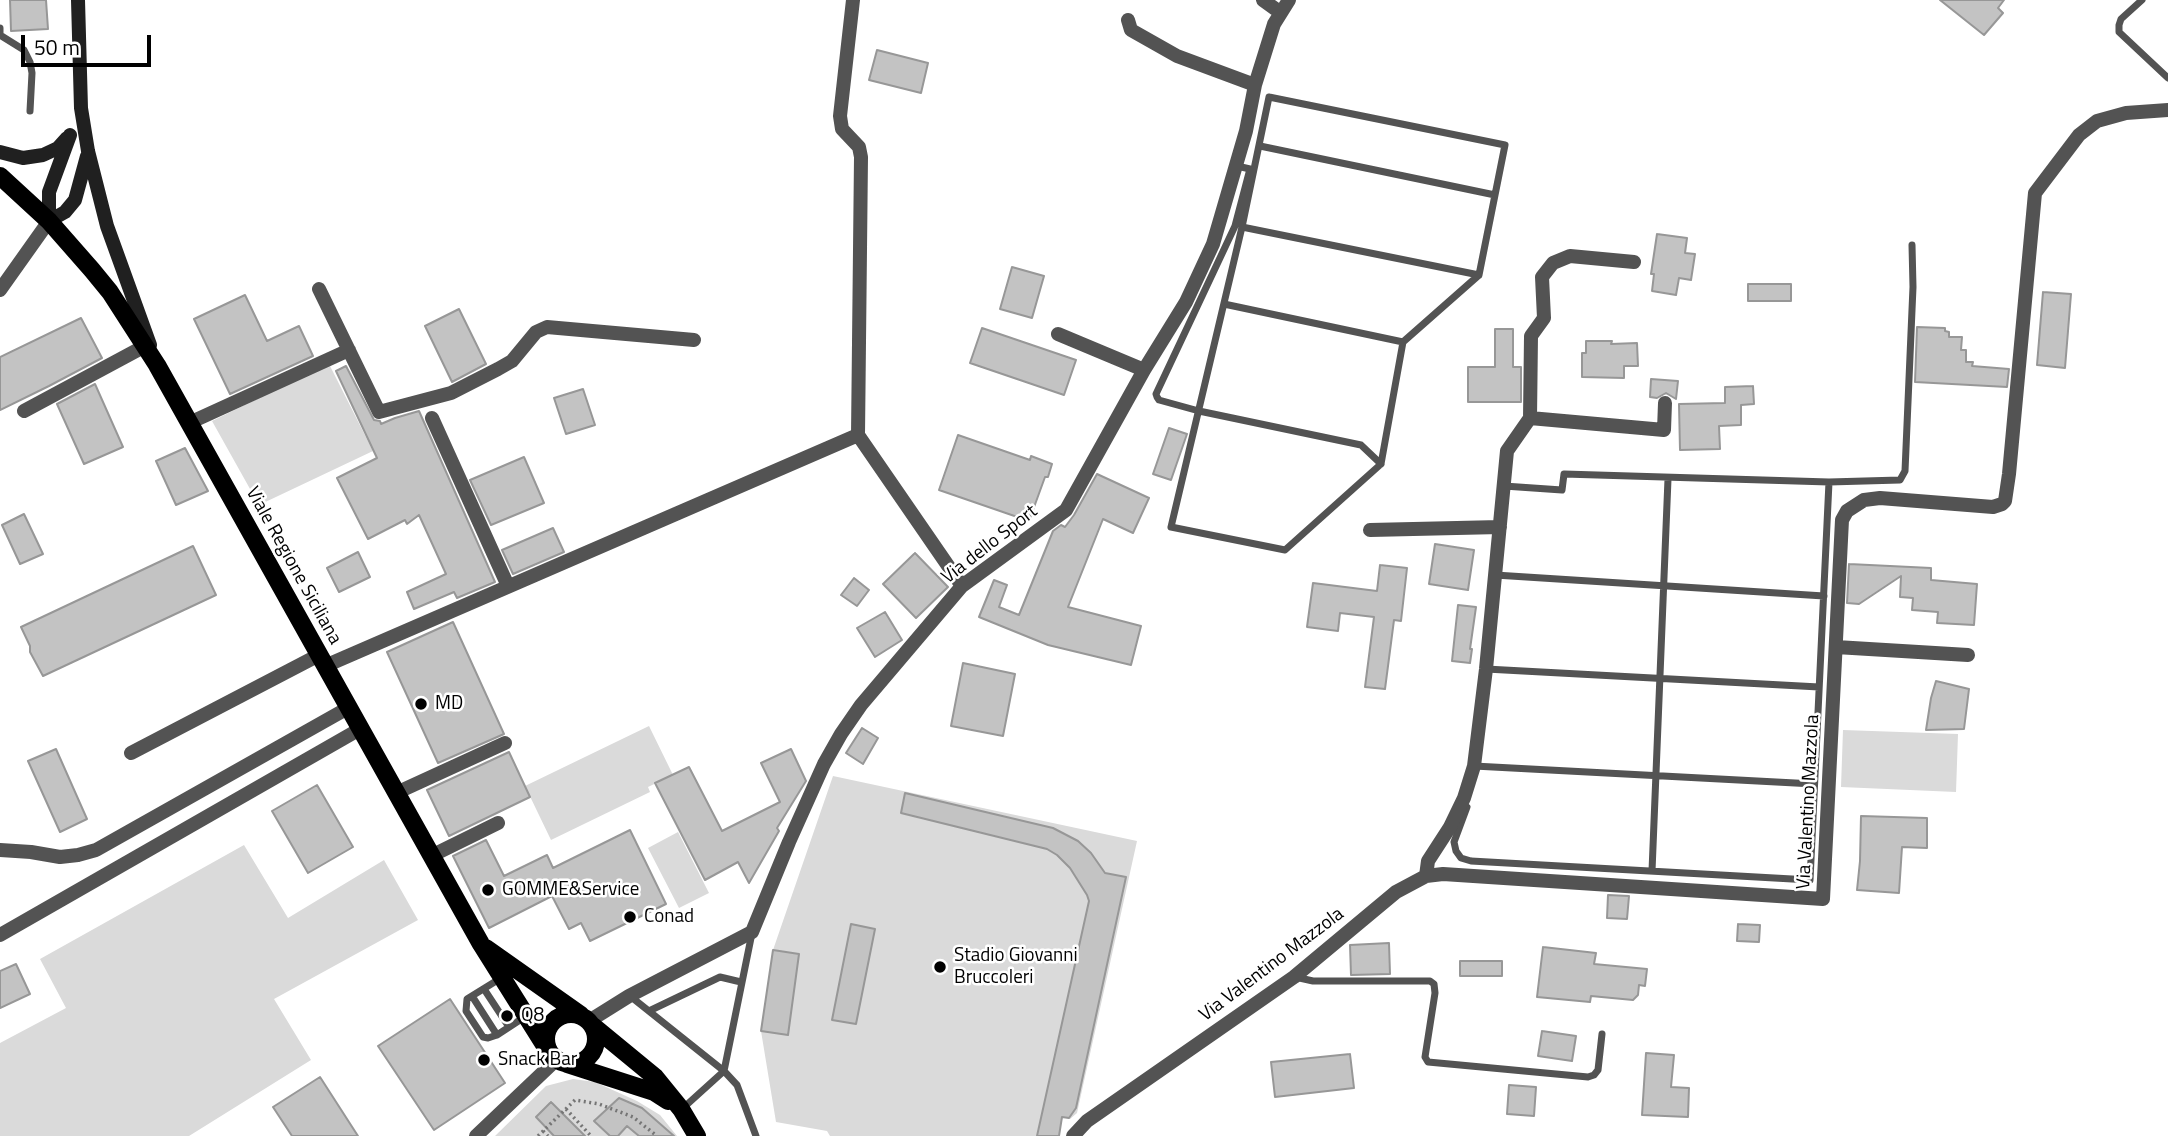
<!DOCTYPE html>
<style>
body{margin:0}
#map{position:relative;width:2168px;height:1136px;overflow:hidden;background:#fff;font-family:"Titillium Web",sans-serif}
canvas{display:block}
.scale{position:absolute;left:21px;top:35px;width:130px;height:32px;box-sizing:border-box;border:4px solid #000;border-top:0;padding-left:9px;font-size:21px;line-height:24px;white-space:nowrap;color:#000;-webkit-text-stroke:5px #fff;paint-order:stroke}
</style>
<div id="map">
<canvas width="2168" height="1136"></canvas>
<div class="scale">50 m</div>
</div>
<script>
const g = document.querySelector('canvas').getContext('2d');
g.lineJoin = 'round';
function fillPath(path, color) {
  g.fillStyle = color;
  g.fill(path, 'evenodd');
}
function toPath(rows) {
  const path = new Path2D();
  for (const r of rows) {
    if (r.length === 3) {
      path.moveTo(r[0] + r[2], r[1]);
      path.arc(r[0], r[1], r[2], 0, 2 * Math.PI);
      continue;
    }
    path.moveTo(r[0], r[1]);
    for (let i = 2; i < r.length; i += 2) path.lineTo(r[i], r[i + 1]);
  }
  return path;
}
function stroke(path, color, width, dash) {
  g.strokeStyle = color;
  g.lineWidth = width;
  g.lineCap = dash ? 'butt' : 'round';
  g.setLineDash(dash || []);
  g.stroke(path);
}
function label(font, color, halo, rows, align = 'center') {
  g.font = font + ' "Titillium Web",sans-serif';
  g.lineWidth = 5;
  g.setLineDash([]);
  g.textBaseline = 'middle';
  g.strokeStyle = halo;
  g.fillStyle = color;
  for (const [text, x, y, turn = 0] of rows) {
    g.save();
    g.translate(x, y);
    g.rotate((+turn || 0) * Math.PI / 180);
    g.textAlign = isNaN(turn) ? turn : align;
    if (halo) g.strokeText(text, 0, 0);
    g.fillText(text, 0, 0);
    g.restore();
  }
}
fillPath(toPath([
 [329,364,373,451,259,505,212,421],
 [649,726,673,775,648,787,650,792,551,840,525,786],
 [1843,730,1958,734,1956,792,1841,787],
 [833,776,1137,841,1077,1113,1070,1119,1062,1117,1059,1136,830,1136,827,1131,776,1122,761,1031,773,950],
 [678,832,709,893,679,908,648,848],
 [244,845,288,918,384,860,418,920,274,999,311,1060,189,1136,0,1136,0,1043,66,1008,40,959],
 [573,1079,595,1082,637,1101,660,1115,677,1136,495,1136,546,1086]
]), '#dadada');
const building = toPath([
 [10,0,46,0,48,29,11,31,10,0],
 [1940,0,2004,0,1998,8,2003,13,1984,35,1940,0],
 [877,50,928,63,921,93,869,80,877,50],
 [1657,234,1687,238,1685,253,1695,254,1691,280,1679,278,1676,295,1652,291,1654,274,1651,274,1657,234],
 [1012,267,1044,276,1032,318,1000,309,1012,267],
 [1748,284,1791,284,1791,301,1748,301,1748,284],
 [2043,292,2071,294,2065,368,2037,365,2043,292],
 [245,295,267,341,299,326,313,356,230,394,194,319,245,295],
 [459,309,486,364,452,382,425,326,459,309],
 [81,318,102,358,49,386,0,410,0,357,81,318],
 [1917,327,1945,328,1945,331,1949,332,1949,337,1962,337,1961,350,1966,350,1966,362,1973,362,1972,366,2009,369,2007,387,1915,382,1917,327],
 [982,328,1076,360,1064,395,970,363,982,328],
 [1495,329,1513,329,1513,367,1521,367,1521,402,1468,402,1468,367,1495,367,1495,329],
 [1586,341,1612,341,1611,344,1637,343,1638,366,1624,366,1624,378,1582,377,1582,353,1586,353,1586,341],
 [346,366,374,420,380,421,381,424,395,418,419,411,495,582,457,598,454,592,414,609,407,592,446,574,419,515,407,524,405,520,368,539,337,478,377,458,336,371,346,366],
 [1651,379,1678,381,1676,399,1666,393,1657,398,1650,397,1651,379],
 [95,384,123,447,84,464,57,404,95,384],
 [1753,386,1754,404,1741,405,1741,425,1719,426,1720,449,1680,450,1679,404,1725,403,1725,387,1753,386],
 [583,389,595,425,566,434,554,398,583,389],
 [1169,428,1187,434,1171,480,1153,474,1169,428],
 [958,435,1030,460,1031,456,1052,464,1048,477,1045,477,1029,521,939,490,958,435],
 [185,448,208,491,176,505,156,461,185,448],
 [524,457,544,503,491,525,470,480,524,457],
 [1097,474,1149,498,1133,533,1103,519,1068,607,1141,626,1131,665,1048,645,979,617,994,580,1007,585,999,607,1019,615,1053,531,1061,525,1065,527,1074,515,1097,474],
 [24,514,43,554,20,564,2,525,24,514],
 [553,528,564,552,513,574,502,550,553,528],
 [1435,544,1474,550,1468,590,1429,584,1435,544],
 [193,546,216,595,43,676,30,652,30,646,21,627,193,546],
 [358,552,370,577,339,592,327,568,358,552],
 [915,553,948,587,916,618,883,584,915,553],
 [1849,564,1931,568,1931,580,1977,584,1974,625,1937,623,1938,612,1912,610,1913,598,1900,597,1901,576,1859,604,1847,603,1849,564],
 [1380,565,1407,568,1401,621,1394,620,1385,689,1365,687,1374,617,1340,613,1338,631,1307,627,1313,583,1377,591,1380,565],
 [854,578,869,590,857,606,841,595,854,578],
 [1458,605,1476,607,1470,649,1472,649,1470,663,1452,661,1458,605],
 [885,612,902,640,875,657,857,628,885,612],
 [453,622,504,734,438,763,387,652,453,622],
 [963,663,1015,674,1003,736,951,726,963,663],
 [1936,681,1969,689,1964,729,1926,730,1931,698,1936,681],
 [862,728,878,738,863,764,846,753,862,728],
 [56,749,87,819,60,832,28,761,56,749],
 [791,749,806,781,777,828,779,831,749,883,738,862,705,880,655,783,689,767,722,831,780,802,761,763,791,749],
 [509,752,530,797,449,836,427,790,509,752],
 [317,785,353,847,308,873,272,811,317,785],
 [905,793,1053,828,1078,841,1091,853,1105,873,1126,877,1076,1108,1069,1118,1062,1117,1059,1136,1037,1136,1089,901,1087,895,1070,868,1057,855,1047,849,901,813,905,793],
 [1861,816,1927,818,1927,848,1902,847,1899,893,1857,890,1860,861,1861,816],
 [630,830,666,904,590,941,581,923,569,929,552,896,489,928,453,856,486,840,504,876,547,855,553,868,630,830],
 [1608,895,1629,896,1627,919,1607,918,1608,895],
 [851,924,875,929,856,1024,832,1020,851,924],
 [1738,924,1760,925,1759,942,1737,941,1738,924],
 [1389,943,1390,974,1351,975,1350,945,1389,943],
 [1543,947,1596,953,1594,964,1647,969,1645,986,1639,985,1638,995,1633,1000,1591,996,1590,1002,1537,997,1543,947],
 [773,950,799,954,788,1035,761,1031,773,950],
 [1460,961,1502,961,1502,976,1460,976,1460,961],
 [16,964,30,994,0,1008,0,971,16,964],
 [450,999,505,1083,434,1130,378,1046,450,999],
 [1542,1031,1576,1036,1572,1061,1538,1056,1542,1031],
 [1646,1053,1674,1055,1671,1087,1689,1088,1688,1117,1642,1115,1646,1053],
 [1350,1054,1354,1088,1275,1097,1271,1062,1350,1054],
 [320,1077,358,1136,292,1136,273,1107,320,1077],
 [1509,1085,1536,1087,1534,1116,1507,1114,1509,1085],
 [619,1098,642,1108,674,1136,639,1136,627,1126,618,1136,610,1136,594,1121,619,1098],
 [551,1102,585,1136,554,1136,536,1117,551,1102]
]);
fillPath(building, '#c3c3c3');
stroke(building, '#979797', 2);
stroke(toPath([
 [566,1109,591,1136],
 [543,1131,548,1136],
 [538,1136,575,1100,599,1104,633,1117,657,1136]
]), '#757575', 3.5, [2, 3.5]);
stroke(toPath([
 [2142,0,2121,19,2119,25,2119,32,2168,78],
 [0,28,0,35,24,50,30,62,32,73,30,111],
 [1269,97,1505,145,1479,275,1403,342,1381,464,1285,550,1171,527,1242,227,1269,97],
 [1260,146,1495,195],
 [1237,166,1250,169,1235,226,1156,394,1157,397,1159,400,1199,411,1361,445,1381,464],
 [1242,227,1479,275],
 [1224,304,1403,342],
 [1504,486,1562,490,1564,474,1829,482,1900,480,1905,471,1913,287,1912,245],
 [1495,575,1824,596],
 [1486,669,1819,687],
 [1474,766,1814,784],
 [1467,807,1454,842,1456,851,1461,858,1471,861,1810,880,1829,482],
 [1652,871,1668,479],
 [1295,977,1313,981,1430,981,1434,984,1435,993,1425,1057,1428,1062,1588,1077,1594,1075,1598,1070,1602,1034],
 [501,978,467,999,466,1011,483,1037,488,1038,497,1035,526,1016],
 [484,989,509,1027],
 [472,996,497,1035],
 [630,996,724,1071,737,1085,756,1136],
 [649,1011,720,977,741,982],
 [682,1109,724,1071,752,933]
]), '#535353', 7);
stroke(toPath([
 [853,0,840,116,842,129,859,147,861,157,858,435,962,586],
 [1263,0,1281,13],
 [1128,20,1131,30,1177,56,1255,85],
 [319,289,379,412,451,393,498,369,512,361,536,332,547,327,694,340],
 [0,290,49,221],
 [1058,334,1144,370],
 [24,411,145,346],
 [432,418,508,586],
 [1530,418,1664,430,1665,403],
 [189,423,349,350],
 [1370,530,1500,527],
 [1836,647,1968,655],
 [325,666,858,435],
 [131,753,319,655],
 [396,793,505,743],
 [0,850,31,852,60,857,78,855,96,850,348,708],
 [431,856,498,823],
 [1426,876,1428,861,1450,827,1464,798,1474,766,1486,669,1507,451,1530,418,1531,336,1544,318,1542,277,1553,263,1570,256,1634,262],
 [0,935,360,729],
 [589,1021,629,996,752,932,789,842,824,764,841,734,861,705,962,586,1066,510,1144,370,1186,302,1213,244,1246,131,1255,85,1274,24,1289,0],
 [476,1136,556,1060],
 [1073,1136,1087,1121,1294,977,1396,892,1426,876,1443,874,1823,899,1842,520,1847,511,1864,500,1880,498,1993,507,2002,504,2005,501,2009,474,2035,193,2079,135,2097,121,2126,113,2168,110]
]), '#535353', 14);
stroke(toPath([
 [78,0,81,108,88,151,107,226,150,345],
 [70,135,49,192,49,221,65,212,75,200,87,156],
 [0,152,23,158,43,155,58,148,67,138]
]), '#202020', 14);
stroke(toPath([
 [0,176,49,221,92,270,110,292,157,365,481,944,550,1054],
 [486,948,581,1015],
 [571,1039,25],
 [593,1026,655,1077,681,1109,697,1136],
 [567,1064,654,1092,668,1101]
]), '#000', 18);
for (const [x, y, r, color] of [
 [421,704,7,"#000"],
 [488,890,7,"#000"],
 [630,917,7,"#000"],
 [940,967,7,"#000"],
 [507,1016,7,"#000"],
 [484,1060,7,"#000"]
]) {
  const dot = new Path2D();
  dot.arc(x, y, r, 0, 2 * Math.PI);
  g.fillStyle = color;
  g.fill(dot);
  stroke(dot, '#fff', 2.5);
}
label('19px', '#000', '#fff', [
 ["Via dello Sport",990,545,-38],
 ["Viale Regione Siciliana",293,566,61],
 ["Via Valentino Mazzola",1809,802,-87],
 ["Via Valentino Mazzola",1272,965,-37]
]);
label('19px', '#000', '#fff', [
 ["MD",435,704],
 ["GOMME&Service",502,890],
 ["Conad",644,917],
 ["Stadio Giovanni",954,956],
 ["Bruccoleri",954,978],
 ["Q8",521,1016],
 ["Snack Bar",498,1060]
], 'left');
</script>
